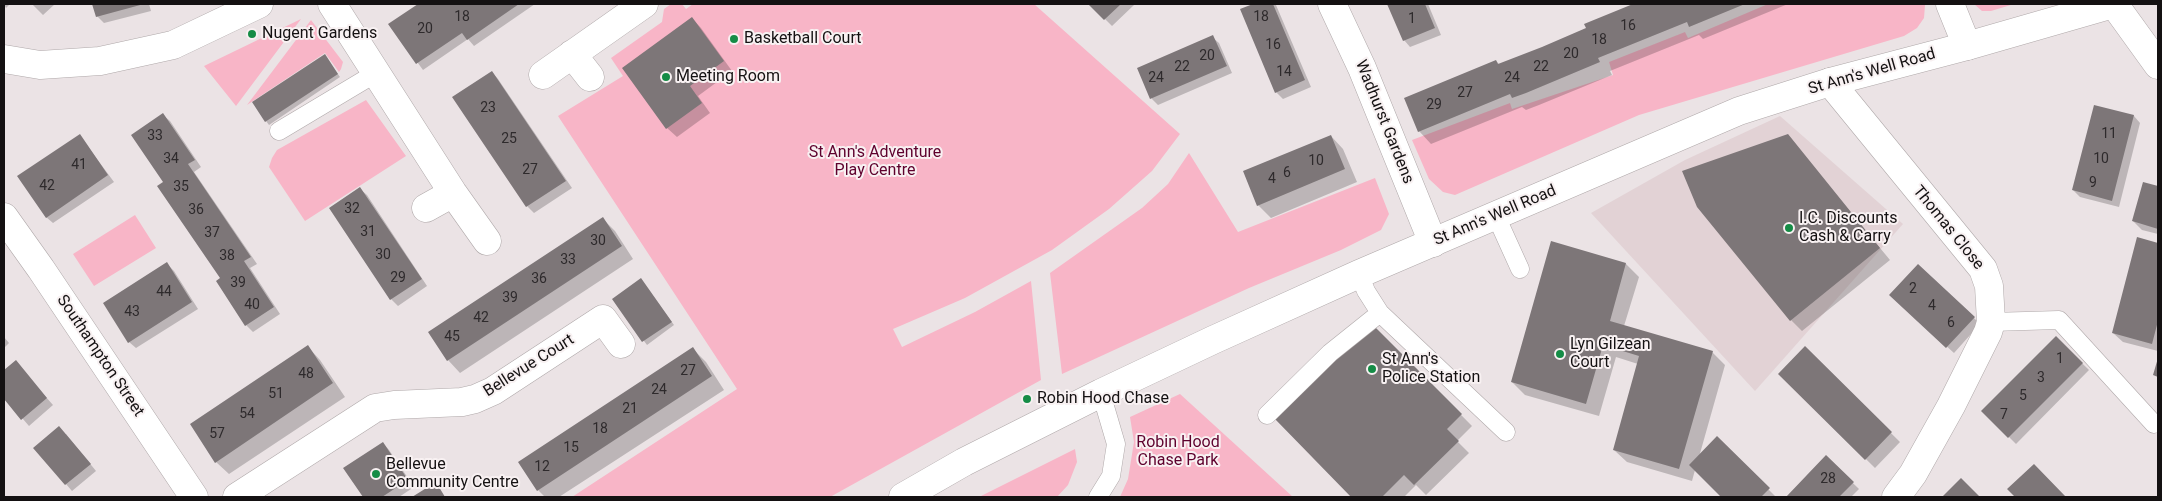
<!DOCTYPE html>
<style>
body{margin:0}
#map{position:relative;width:2162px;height:501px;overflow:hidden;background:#ebe3e5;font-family:Roboto,sans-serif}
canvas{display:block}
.frame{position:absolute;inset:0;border:5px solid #141112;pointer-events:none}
</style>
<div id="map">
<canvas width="2162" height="501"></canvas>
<div class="frame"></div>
</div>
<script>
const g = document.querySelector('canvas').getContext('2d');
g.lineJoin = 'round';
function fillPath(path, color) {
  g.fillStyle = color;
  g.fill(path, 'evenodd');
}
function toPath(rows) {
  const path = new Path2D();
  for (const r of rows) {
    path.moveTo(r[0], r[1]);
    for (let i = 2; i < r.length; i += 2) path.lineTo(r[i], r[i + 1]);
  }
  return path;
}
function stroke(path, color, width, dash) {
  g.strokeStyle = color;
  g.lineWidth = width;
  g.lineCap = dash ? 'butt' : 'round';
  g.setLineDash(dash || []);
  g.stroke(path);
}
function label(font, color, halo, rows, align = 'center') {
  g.font = font + ' Roboto,sans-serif';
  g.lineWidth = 4;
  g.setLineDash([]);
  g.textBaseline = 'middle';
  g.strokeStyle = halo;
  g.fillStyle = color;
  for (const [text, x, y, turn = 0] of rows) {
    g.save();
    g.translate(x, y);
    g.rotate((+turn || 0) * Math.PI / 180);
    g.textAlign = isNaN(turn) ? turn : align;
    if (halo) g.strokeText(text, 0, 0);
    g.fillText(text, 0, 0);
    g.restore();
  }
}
fillPath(toPath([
 [1780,116,1903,224,1755,391,1591,213,1685,160]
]), '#e2d2d5');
fillPath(toPath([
 [671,4,682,4,686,9,693,4,1034,4,1180,134,1152,171,1109,209,1052,250,965,298,893,329,902,347,975,312,1031,281,1041,380,830,497,572,497,737,389,558,116,623,76,611,58,662,22,664,9],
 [1768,4,1924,4,1925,5,1924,18,1917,28,1904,36,1639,115,1455,195,1443,192,1429,179,1412,140,1510,103,1512,109,1613,75,1609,62,1685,32,1688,38],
 [1974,4,2014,4,1991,11,1982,11],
 [301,19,236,106,204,66],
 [311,20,343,62,341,69,339,72,325,53,247,105],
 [366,100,406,156,305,221,269,167,272,158,277,150],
 [1189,153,1238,232,1375,178,1389,214,1381,230,1341,250,1249,288,1062,374,1050,273,1142,208,1168,184],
 [135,215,156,248,94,286,73,254],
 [1180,394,1293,497,1120,497,1128,479,1134,442,1130,417],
 [1075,449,1077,462,1068,485,1057,497,979,497]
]), '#f8b5c7');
fillPath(toPath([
 [4,4,10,4,6,8],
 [32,4,55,4,43,15],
 [94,4,149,4,151,11,104,23,97,16],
 [420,4,535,4,474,46,468,39,423,70,390,25],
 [1090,4,1133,4,1134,5,1112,26],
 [1256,4,1276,5,1311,87,1283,99,1276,92,1242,10],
 [1388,4,1428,4,1441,35,1410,47,1404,40],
 [1636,4,1788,4,1703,39,1699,35,1610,71,1612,75,1539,105,1526,110,1522,107,1431,144,1419,131,1496,61,1500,65,1588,29,1586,24],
 [692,18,701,28,732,71,698,96,710,113,677,137,667,128,624,68],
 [1212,37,1219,43,1232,73,1158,105,1152,99,1139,69],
 [325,56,340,77,269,125,266,121],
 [492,72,498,79,572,188,534,213,527,206],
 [2095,106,2134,116,2140,123,2119,207,2080,197,2073,190],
 [163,115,170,121,201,167,194,172,257,264,250,268,280,314,253,332,246,325,221,279],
 [80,136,114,182,53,223,46,217],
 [1331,136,1343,149,1357,182,1271,218,1258,205],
 [1787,136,1890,260,1802,331,1791,320],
 [2144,183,2158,187,2158,234,2142,230,2133,221],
 [360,189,367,195,427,286,398,306,391,299,331,208],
 [603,219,615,231,633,259,460,373,448,360],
 [2138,239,2158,244,2158,351,2123,342,2113,333],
 [1552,243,1626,264,1639,277,1624,326,1712,352,1725,365,1699,457,1717,438,1775,496,1774,497,1723,497,1695,470,1692,481,1627,462,1614,450,1638,364,1616,357,1599,416,1525,395,1512,382],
 [167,264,174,271,198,309,136,348,129,342],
 [641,280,674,325,647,345,613,299],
 [1898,302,1974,318,1980,324,1954,353],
 [1372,325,1472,426,1457,441,1469,453,1426,495,1416,485,1404,497,1353,497,1276,419],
 [4,337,9,343,4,348],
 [2056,338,2089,370,2016,444,1983,411],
 [308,347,320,360,345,397,229,474,216,462],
 [1805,348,1900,442,1875,468,1780,374],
 [693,349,706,362,724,390,559,497,545,497,538,490],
 [15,362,53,405,29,426,4,397,4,372],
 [66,434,96,471,72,491,35,448],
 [383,443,389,450,414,487,399,497,364,497,345,468],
 [1826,457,1859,489,1851,497,1788,497]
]), '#0003');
fillPath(toPath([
 [92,4,144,4,96,17],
 [418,4,519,4,467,40,462,33,416,64,388,24],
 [1088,4,1121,4,1104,20],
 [1253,4,1273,4,1305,80,1275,93,1240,9],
 [1387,4,1425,4,1435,28,1403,41],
 [1633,4,1745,4,1689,27,1687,22,1598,58,1600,62,1526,93,1512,98,1510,94,1418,132,1404,98,1496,60,1498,64,1542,47,1586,28,1584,24],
 [692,17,724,61,690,86,702,103,666,129,622,68],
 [1213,35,1227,66,1150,99,1137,68],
 [325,54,338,74,265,122,252,102],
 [492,71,566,181,526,207,452,97],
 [2094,105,2134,115,2112,201,2072,190],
 [163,113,195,160,188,164,251,257,244,261,274,307,245,326,216,281,220,278,157,186,163,182,131,135],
 [80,134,108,175,46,218,17,176],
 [1788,134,1880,248,1790,321,1697,207,1682,171],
 [1331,135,1345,169,1257,206,1243,171],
 [2143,182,2158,186,2158,229,2132,221],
 [360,187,422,279,390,300,329,208],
 [603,217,622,246,447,361,428,332],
 [2137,237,2158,243,2158,321,2152,344,2112,333],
 [1551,241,1626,263,1610,321,1713,351,1679,469,1613,450,1639,356,1603,345,1586,404,1511,382],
 [167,262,192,302,128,343,103,303],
 [1918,264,1975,317,1946,348,1889,295],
 [641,278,672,322,642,342,612,299],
 [1372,324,1462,414,1447,429,1459,441,1414,485,1404,475,1382,497,1351,497,1275,419],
 [2056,336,2083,363,2008,438,1981,411],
 [308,345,333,383,215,463,190,424],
 [1805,346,1892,432,1865,460,1778,374],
 [693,347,712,376,537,491,518,462],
 [2158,358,2158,377,2153,375],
 [16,360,47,398,21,420,4,399,4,370],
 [59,426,91,464,65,485,33,448],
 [1717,436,1770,488,1761,497,1721,497,1689,465],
 [383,442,408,480,382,497,363,497,343,468],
 [1826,455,1854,482,1839,497,1786,497],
 [2034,464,2066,497,2015,497,2007,489],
 [1961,478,1980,497,1942,497],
 [436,482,445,497,412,497]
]), '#7d7678');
const lane = toPath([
 [279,131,376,73],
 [1496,216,1520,269],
 [1380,313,1506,432],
 [1991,322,2059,320,2154,424],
 [1267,415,1330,353,1380,313,1366,291,1359,274],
 [1098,497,1111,476,1116,444,1101,393]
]);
const street = toPath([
 [332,4,453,193,487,241],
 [1332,4,1362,68,1433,243],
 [1950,4,1967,46],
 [2114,4,2158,65],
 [572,54,590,77],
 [4,59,40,65,100,61,173,45,259,4],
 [543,75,644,4],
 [1830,82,1983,269,1989,286,1991,322,1988,332,1951,406,1913,474,1896,497],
 [426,208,453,193],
 [4,217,41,269,194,497],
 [237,497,375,408,394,405,462,402,475,399,493,391,603,319,621,344]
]);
const secondary = toPath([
 [903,497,964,462,1101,393,1213,340,1359,274,1739,111,1830,82,1967,46,2113,4]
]);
stroke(lane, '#afa8a9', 19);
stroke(street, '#afa8a9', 29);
stroke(secondary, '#afa8a9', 29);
stroke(lane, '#fff', 18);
stroke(street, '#fff', 28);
stroke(secondary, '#fff', 28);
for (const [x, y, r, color] of [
 [252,34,5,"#158c46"],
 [734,39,5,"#158c46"],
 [666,77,5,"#158c46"],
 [1789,228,5,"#158c46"],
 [1560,354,5,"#158c46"],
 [1372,369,5,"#158c46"],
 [1027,399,5,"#158c46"],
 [376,474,5,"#158c46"]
]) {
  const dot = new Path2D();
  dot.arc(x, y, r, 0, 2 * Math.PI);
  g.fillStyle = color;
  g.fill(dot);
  stroke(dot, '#f8f1f2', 2);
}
label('14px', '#2e2a2c', null, [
 ["18",462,17],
 ["18",1261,17],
 ["1",1412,19],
 ["16",1628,26],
 ["20",425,29],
 ["18",1599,40],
 ["16",1273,45],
 ["20",1571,54],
 ["20",1207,56],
 ["22",1182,67],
 ["22",1541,67],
 ["14",1284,72],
 ["24",1156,78],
 ["24",1512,78],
 ["27",1465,93],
 ["29",1434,105],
 ["23",488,108],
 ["11",2109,134],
 ["33",155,136],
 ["25",509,139],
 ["34",171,159],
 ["10",2101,159],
 ["10",1316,161],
 ["41",79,165],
 ["27",530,170],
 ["6",1287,173],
 ["4",1272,179],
 ["9",2093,183],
 ["42",47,186],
 ["35",181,187],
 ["32",352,209],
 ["36",196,210],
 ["31",368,232],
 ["37",212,233],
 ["30",598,241],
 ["30",383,255],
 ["38",227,256],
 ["33",568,260],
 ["29",398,278],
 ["36",539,279],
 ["39",238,283],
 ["2",1913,289],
 ["44",164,292],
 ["39",510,298],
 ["40",252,305],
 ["4",1932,306],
 ["43",132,312],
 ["42",481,318],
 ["6",1951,323],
 ["45",452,337],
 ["1",2060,359],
 ["27",688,371],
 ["48",306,374],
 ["3",2041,378],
 ["24",659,390],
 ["51",276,394],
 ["5",2023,396],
 ["21",630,409],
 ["54",247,414],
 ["7",2004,415],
 ["18",600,429],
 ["57",217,434],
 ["15",571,448],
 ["12",542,467],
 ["28",1828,479]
]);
label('16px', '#141112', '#f8f1f2', [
 ["Nugent Gardens",262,34],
 ["Basketball Court",744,39],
 ["Meeting Room",676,77],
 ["I.C. Discounts",1799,219],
 ["Cash & Carry",1799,237],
 ["Lyn Gilzean",1570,345],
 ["Court",1570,363],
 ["St Ann's",1382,360],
 ["Police Station",1382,378],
 ["Robin Hood Chase",1037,399],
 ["Bellevue",386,465],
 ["Community Centre",386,483]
], 'left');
label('16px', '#141112', '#f8f1f2', [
 ["St Ann's Well Road",1872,72,-16],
 ["Wadhurst Gardens",1384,122,68],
 ["St Ann's Well Road",1495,216,-23],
 ["Thomas Close",1948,228,51],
 ["Southampton Street",100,356,56],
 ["Bellevue Court",529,366,-32]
]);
label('16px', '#5e012d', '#f8f1f2', [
 ["St Ann's Adventure",875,153],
 ["Play Centre",875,171],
 ["Robin Hood",1178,443],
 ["Chase Park",1178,461]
]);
</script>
